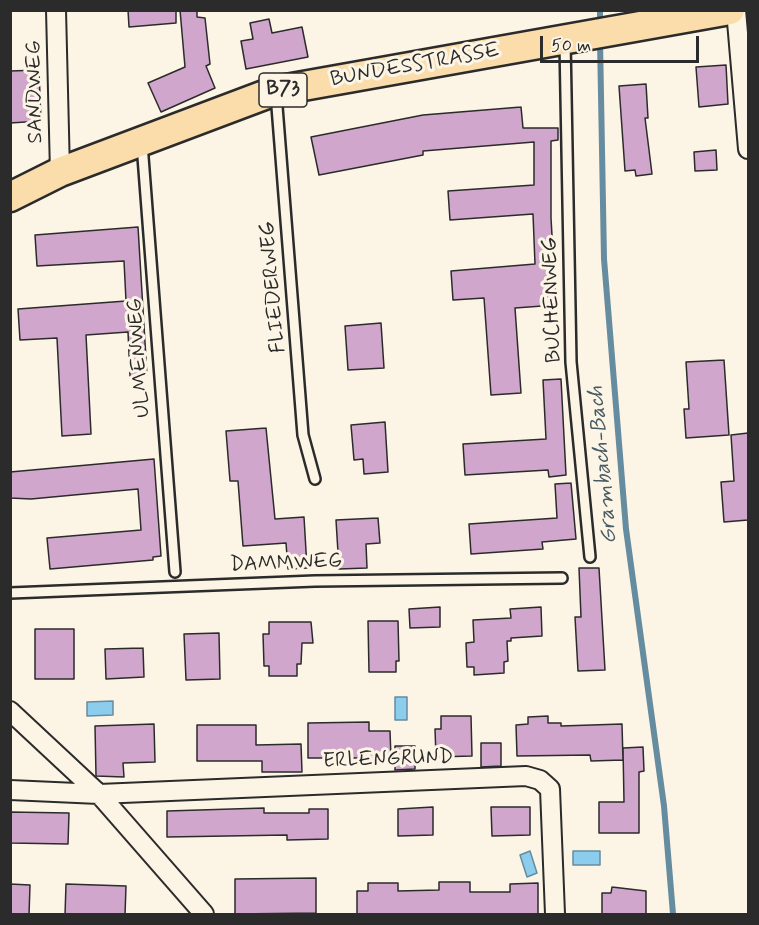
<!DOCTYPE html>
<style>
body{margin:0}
#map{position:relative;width:759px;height:925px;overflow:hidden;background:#fcf5e5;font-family:Mynerve,sans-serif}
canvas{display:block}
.frame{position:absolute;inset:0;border:12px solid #2b2b2b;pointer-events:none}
.scale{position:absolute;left:540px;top:36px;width:159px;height:27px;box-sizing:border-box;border:3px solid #2b2b2b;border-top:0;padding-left:8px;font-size:18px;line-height:21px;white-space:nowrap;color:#2b2b2b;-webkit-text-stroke:4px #fcf5e5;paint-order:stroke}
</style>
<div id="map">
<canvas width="759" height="925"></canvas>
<div class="frame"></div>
<div class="scale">50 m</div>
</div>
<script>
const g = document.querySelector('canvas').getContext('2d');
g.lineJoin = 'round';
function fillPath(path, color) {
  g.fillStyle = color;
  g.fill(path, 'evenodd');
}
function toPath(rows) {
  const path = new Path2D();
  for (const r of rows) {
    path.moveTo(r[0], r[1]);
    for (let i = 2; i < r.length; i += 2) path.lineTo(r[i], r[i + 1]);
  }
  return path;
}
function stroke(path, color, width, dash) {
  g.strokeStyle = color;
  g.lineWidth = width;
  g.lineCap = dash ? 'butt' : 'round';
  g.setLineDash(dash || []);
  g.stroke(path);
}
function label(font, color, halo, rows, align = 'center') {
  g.font = font + ' Mynerve,sans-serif';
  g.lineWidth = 6;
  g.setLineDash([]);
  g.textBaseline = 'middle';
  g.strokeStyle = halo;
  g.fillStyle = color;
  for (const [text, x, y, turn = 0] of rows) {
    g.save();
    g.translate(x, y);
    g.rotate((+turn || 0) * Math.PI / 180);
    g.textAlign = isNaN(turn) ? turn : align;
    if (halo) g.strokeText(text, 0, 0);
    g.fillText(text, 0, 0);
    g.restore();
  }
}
const water = toPath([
 [395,697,407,697,407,720,395,720,395,697],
 [113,701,113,715,87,716,87,702,113,701],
 [530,851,537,873,527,877,520,855,530,851],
 [573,851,600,851,600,865,573,865,573,851]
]);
fillPath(water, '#8ccced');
stroke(water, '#658c9f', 1.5);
stroke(toPath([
 [600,10,600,27],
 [600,40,604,259,626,529,664,806,673,914]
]), '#658c9f', 6);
const building = toPath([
 [128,10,176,10,176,23,129,27,128,10],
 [180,10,197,10,197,17,205,18,210,64,206,66,215,88,161,112,148,83,185,67,180,10],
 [269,19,272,33,302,27,308,57,246,69,241,41,253,39,250,23,269,19],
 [726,65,728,104,699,107,696,67,726,65],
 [39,70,41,121,10,123,10,71,39,70],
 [646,84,648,118,645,118,652,174,636,176,635,170,625,171,619,86,646,84],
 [521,107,523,128,558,128,558,140,551,141,551,218,556,305,515,308,521,393,491,395,484,298,453,300,451,271,535,264,533,214,450,220,448,191,534,185,534,142,423,151,423,155,319,175,311,137,423,115,521,107],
 [716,150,717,170,695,171,694,152,716,150],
 [138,227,147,375,130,376,128,332,86,335,91,434,62,436,57,338,20,340,18,309,126,301,124,261,37,266,35,235,138,227],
 [381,323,384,368,348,370,345,326,381,323],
 [724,360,729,435,686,438,684,409,689,409,686,362,724,360],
 [561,379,566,475,549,477,548,470,465,475,463,444,546,439,543,380,561,379],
 [385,422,388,472,364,474,363,459,354,460,351,425,385,422],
 [266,428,275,519,304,517,307,568,288,569,286,543,243,546,238,481,230,481,226,431,266,428],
 [748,433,748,520,724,522,721,482,734,481,731,435,748,433],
 [154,459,161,556,153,557,153,560,50,569,47,538,141,530,138,489,31,499,10,498,10,472,154,459],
 [571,483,576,539,542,542,543,549,471,554,469,524,557,518,555,484,571,483],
 [378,518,380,543,366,544,367,568,339,569,336,520,378,518],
 [579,568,599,568,605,670,578,671,575,617,581,617,579,568],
 [440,607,440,627,410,628,409,609,440,607],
 [541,607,542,636,511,638,511,641,507,641,508,661,504,662,504,673,474,675,474,667,467,667,466,643,474,642,473,620,511,618,510,609,541,607],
 [368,621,398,621,399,661,396,661,396,672,369,672,368,621],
 [269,622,311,622,313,643,302,643,301,664,297,664,297,676,269,676,269,666,264,666,263,634,269,634,269,622],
 [35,629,74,629,74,679,35,679,35,629],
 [219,633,220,679,186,680,184,634,219,633],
 [143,648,144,677,106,679,105,649,143,648],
 [441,716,471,716,472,756,436,757,435,729,441,729,441,716],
 [548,716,548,723,561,723,561,726,622,724,623,760,591,761,590,755,517,756,516,725,528,724,528,717,548,716],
 [369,722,369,731,390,731,391,758,308,758,308,723,369,722],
 [154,724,155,762,123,763,124,777,96,776,95,726,154,724],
 [197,725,256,725,256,745,301,744,302,772,262,772,262,761,197,761,197,725],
 [481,743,501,743,501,766,481,767,481,743],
 [395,746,415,746,415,769,395,770,395,746],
 [643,747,644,771,639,772,639,833,599,833,599,802,624,802,623,748,643,747],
 [433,807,433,835,398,836,398,809,433,807],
 [491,807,530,807,530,835,492,836,491,807],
 [264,808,264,813,309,813,309,809,328,809,328,839,287,840,287,835,167,837,167,811,264,808],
 [10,812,69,813,68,844,10,843,10,812],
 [316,878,316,913,235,914,235,879,316,878],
 [439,882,470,882,470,892,510,892,510,884,538,883,538,915,357,915,357,891,368,891,368,883,398,883,398,891,439,890,439,882],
 [10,884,30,885,29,915,10,915,10,884],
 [66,884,126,886,125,915,65,915,66,884],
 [612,887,646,891,646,915,602,915,602,893,611,893,612,887]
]);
fillPath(building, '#d0a6cc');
stroke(building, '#2b2b2b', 1.5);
const service = toPath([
 [565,42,571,362,590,557],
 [276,94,303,435,315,479],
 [142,144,175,572],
 [10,593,315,581,562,578]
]);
const minor = toPath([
 [56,10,60,172],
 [736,10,748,149],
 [10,711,99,794,204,914],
 [10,790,99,794,526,776,540,780,550,789,555,914]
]);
const primary = toPath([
 [10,197,60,172,275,91,730,10]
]);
stroke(service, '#2b2b2b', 14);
stroke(minor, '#2b2b2b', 22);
stroke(primary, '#2b2b2b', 33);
stroke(service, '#fcf5e5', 9);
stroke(minor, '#fcf5e5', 18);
stroke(primary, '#fbddab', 28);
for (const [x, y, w] of [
 [283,90,48]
]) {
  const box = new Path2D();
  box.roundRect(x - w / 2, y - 17, w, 34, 4.5);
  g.fillStyle = '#fcf5e5';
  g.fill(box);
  stroke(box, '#2b2b2b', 1.5);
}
label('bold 20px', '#2b2b2b', null, [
 ["B73",283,90]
]);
label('21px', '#2b2b2b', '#fcf5e5', [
 ["BUNDESSTRASSE",415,66,-10],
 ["SANDWEG",36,92,-91],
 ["FLIEDERWEG",274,287,-95],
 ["BUCHENWEG",553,300,-92],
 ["ULMENWEG",140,358,-94],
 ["DAMMWEG",286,564,-2],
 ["ERLENGRUND",388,760,-2]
]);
label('italic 22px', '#485b65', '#fcf5e5', [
 ["Grambach-Bach",604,465,-95]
]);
</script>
